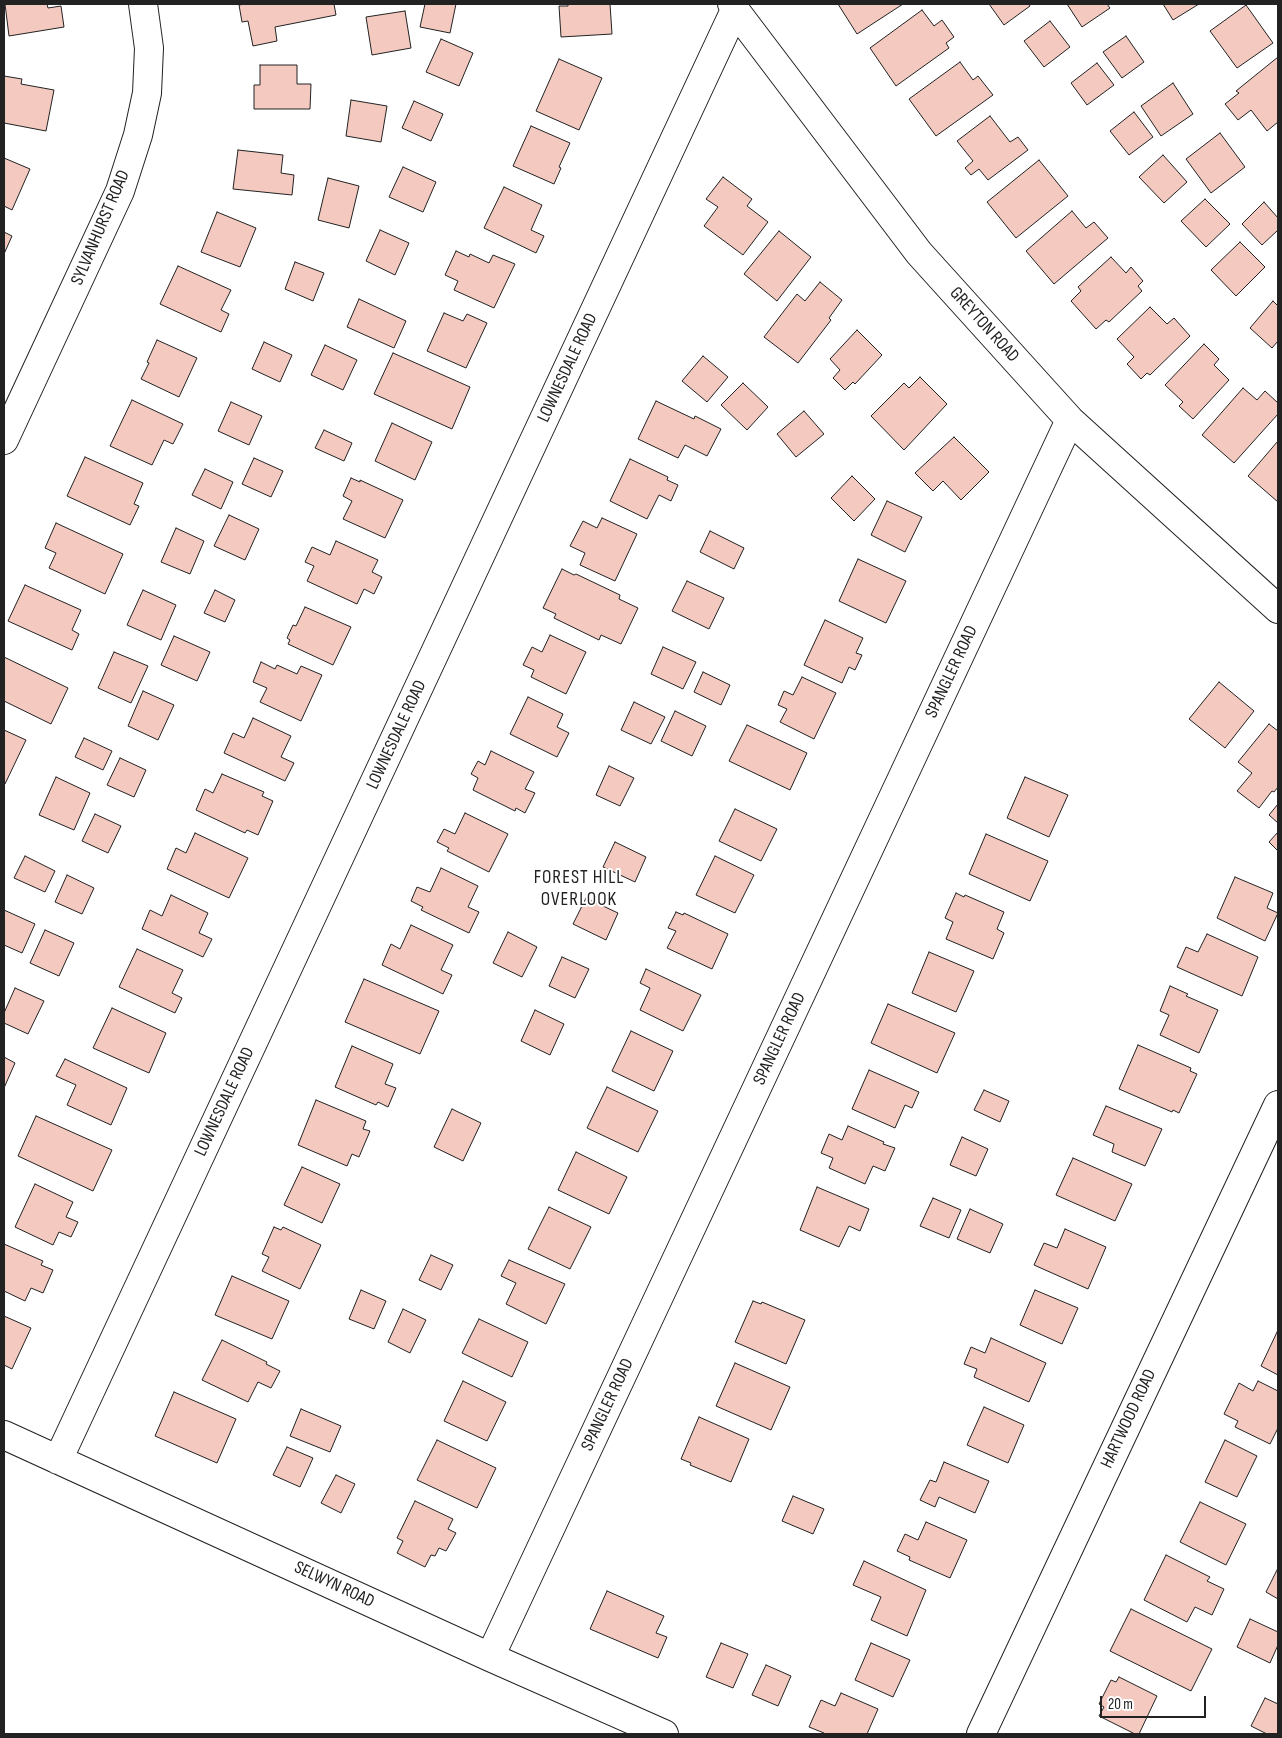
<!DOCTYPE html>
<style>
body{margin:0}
#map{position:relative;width:1282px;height:1738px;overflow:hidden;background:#fff;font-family:"Sofia Sans Condensed",sans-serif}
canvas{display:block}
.frame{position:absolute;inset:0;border:5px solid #222;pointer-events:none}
.scale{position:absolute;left:1100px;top:1696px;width:106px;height:22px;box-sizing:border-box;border:2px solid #222;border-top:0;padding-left:6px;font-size:15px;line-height:18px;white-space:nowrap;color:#222;-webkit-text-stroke:4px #fff;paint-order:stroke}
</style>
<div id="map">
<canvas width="1282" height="1738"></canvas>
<div class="frame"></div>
<div class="scale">20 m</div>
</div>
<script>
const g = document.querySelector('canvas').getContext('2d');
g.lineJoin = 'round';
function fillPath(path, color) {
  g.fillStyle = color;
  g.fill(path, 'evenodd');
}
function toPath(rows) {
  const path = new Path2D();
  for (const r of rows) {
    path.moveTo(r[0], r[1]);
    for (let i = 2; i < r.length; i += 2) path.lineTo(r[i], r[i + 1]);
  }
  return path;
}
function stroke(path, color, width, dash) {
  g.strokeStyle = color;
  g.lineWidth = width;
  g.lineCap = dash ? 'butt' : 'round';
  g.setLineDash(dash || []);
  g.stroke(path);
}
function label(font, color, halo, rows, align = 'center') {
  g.font = font + ' "Sofia Sans Condensed",sans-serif';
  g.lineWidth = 4;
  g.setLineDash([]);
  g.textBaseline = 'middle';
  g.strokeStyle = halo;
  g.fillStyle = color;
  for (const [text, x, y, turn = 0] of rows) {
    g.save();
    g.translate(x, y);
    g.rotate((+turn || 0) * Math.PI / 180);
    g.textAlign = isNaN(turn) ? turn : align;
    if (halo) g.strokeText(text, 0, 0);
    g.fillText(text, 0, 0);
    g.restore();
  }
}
const building = toPath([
 [5,4,47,4,48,8,61,6,64,27,9,36,5,4],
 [245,4,334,4,336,15,275,27,277,41,253,46,248,21,242,22,239,5,245,4],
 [425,4,456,4,450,33,420,27,425,4],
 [568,4,610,4,612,34,561,37,559,6,568,6,568,4],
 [838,4,903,4,857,34,838,4],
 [989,4,1029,4,1030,6,1004,25,989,4],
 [1067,4,1107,4,1110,8,1082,27,1067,4],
 [1163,4,1199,4,1173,20,1163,4],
 [1246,5,1273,43,1237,68,1210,31,1246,5],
 [922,10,934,26,942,20,954,37,946,43,949,48,896,86,870,48,922,10],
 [405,11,411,48,372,55,366,17,405,11],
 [1050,21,1070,47,1044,67,1024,41,1050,21],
 [1126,36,1144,62,1122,78,1103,52,1126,36],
 [441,39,473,53,459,86,426,72,441,39],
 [1278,57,1278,122,1267,131,1251,110,1238,120,1225,104,1239,93,1236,91,1278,57],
 [559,59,602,78,579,130,536,111,559,59],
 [960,62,973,80,978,76,993,95,936,136,909,99,960,62],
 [1097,63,1114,85,1087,105,1071,83,1097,63],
 [260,65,297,65,297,84,311,84,310,109,254,109,254,85,260,85,260,65],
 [4,76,22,79,21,84,54,90,46,131,4,123,4,76],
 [1173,83,1193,114,1161,136,1141,106,1173,83],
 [351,100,387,106,381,142,346,136,351,100],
 [414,101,443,114,431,141,402,128,414,101],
 [1134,112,1153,137,1129,155,1110,131,1134,112],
 [990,116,1010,142,1018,137,1028,150,988,180,979,169,971,175,965,168,973,161,957,141,990,116],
 [531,126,570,143,559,167,561,168,554,184,513,166,531,126],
 [1220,133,1245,167,1211,193,1186,159,1220,133],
 [238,150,283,155,281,173,294,175,292,195,233,189,238,150],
 [1163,155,1187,182,1164,203,1139,177,1163,155],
 [4,158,30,169,12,210,4,206,4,158],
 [1039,160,1068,196,1016,238,987,202,1039,160],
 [403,167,436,182,423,212,389,197,403,167],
 [723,177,752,199,747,206,768,222,743,255,704,226,718,207,706,199,723,177],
 [328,178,359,186,349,228,318,220,328,178],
 [504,187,542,205,531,230,544,236,536,253,484,228,504,187],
 [1205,199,1230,224,1206,247,1181,221,1205,199],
 [1264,202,1278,218,1278,230,1262,245,1242,224,1264,202],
 [1072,211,1086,228,1094,222,1108,238,1054,284,1026,251,1072,211],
 [217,212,256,228,240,267,201,252,217,212],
 [380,230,409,243,395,275,366,261,380,230],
 [779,231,811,257,777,301,744,274,779,231],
 [4,232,12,236,4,254,4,232],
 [1240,242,1265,267,1236,296,1211,270,1240,242],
 [456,251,469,257,470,254,489,263,493,255,515,264,494,308,454,290,458,281,445,275,456,251],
 [1111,257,1126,273,1131,267,1143,281,1138,286,1142,291,1109,322,1106,320,1096,329,1071,301,1081,291,1078,287,1111,257],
 [295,262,324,273,313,301,285,289,295,262],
 [178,266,231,290,221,310,229,314,221,332,160,304,178,266],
 [820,282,842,300,829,318,831,320,798,363,764,337,797,294,805,301,820,282],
 [359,299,406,321,394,348,347,327,359,299],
 [1273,301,1278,306,1278,341,1272,348,1250,328,1273,301],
 [1150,307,1167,324,1174,318,1190,336,1150,375,1147,373,1141,379,1127,364,1134,357,1117,339,1150,307],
 [444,313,463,321,467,314,487,323,466,368,427,351,444,313],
 [857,330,882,355,855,384,853,382,845,390,833,378,840,370,830,359,857,330],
 [157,340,197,358,179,397,141,379,149,363,147,362,157,340],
 [264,342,292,355,280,382,252,369,264,342],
 [1204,344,1219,359,1214,365,1229,380,1193,419,1179,406,1183,402,1165,385,1204,344],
 [325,345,357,360,343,390,311,375,325,345],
 [393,353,470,387,452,429,374,394,393,353],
 [703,356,728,377,707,402,682,381,703,356],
 [920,377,947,404,904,450,871,416,904,383,909,388,920,377],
 [743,383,768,407,747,430,721,405,743,383],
 [1243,388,1257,400,1265,391,1278,403,1278,414,1234,463,1202,435,1243,388],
 [132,400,183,424,173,444,164,440,152,465,110,446,132,400],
 [656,401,694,419,695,416,721,429,707,456,685,445,678,458,638,439,656,401],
 [231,402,262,416,249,445,218,431,231,402],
 [804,411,824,434,796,457,777,434,804,411],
 [392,423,432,442,415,480,375,461,392,423],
 [324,430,352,443,344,461,315,448,324,430],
 [954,437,989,472,961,500,943,481,933,491,915,473,954,437],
 [1278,441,1278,502,1248,476,1278,441],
 [85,457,143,483,134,504,139,506,130,525,67,496,85,457],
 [254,458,283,471,271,497,242,484,254,458],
 [630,459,668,477,667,480,678,485,671,501,659,495,647,519,610,501,630,459],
 [205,469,233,482,221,509,192,495,205,469],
 [852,476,875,499,854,521,831,498,852,476],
 [351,478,360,482,360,480,403,500,385,538,343,519,352,501,343,496,351,478],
 [887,501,922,517,905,552,871,535,887,501],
 [229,515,259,529,245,560,214,546,229,515],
 [602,518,637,534,615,581,580,565,585,553,570,546,583,521,597,528,602,518],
 [56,523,123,554,105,594,49,568,56,553,45,548,56,523],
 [176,528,204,541,190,574,161,562,176,528],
 [710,531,744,548,734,569,700,552,710,531],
 [336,541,378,560,372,572,382,577,374,594,364,589,357,604,307,581,314,566,305,562,312,547,330,555,336,541],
 [858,559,906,581,886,623,839,601,858,559],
 [562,569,574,575,576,574,620,595,619,599,638,608,621,644,601,635,599,640,554,618,556,614,543,608,562,569],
 [687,581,724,598,709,629,672,611,687,581],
 [25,585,81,610,72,630,79,634,72,650,8,621,25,585],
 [143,590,176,605,161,640,127,625,143,590],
 [215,590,235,600,225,622,204,613,215,590],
 [305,607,351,627,333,665,288,644,290,640,287,638,293,625,296,626,305,607],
 [825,620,863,638,856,653,862,655,855,670,849,667,842,683,804,665,825,620],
 [550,635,586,652,566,694,531,677,534,670,523,665,532,647,542,652,550,635],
 [174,636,210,652,197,681,161,665,174,636],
 [663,647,696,662,683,689,651,674,663,647],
 [114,652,148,666,131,703,98,688,114,652],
 [4,657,68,688,51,724,4,701,4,657],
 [261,662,275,669,277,665,297,674,301,666,322,675,301,721,260,702,267,688,253,682,261,662],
 [703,672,730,685,721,705,694,692,703,672],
 [802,677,836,693,814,739,780,722,787,709,778,705,784,691,793,695,802,677],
 [1219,682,1254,711,1225,748,1189,719,1219,682],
 [143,691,174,705,158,740,128,726,143,691],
 [528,697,563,714,557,727,569,733,557,757,510,734,528,697],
 [634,702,665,717,651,744,621,730,634,702],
 [675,711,706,726,692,756,661,741,675,711],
 [253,718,291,736,281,757,294,763,285,781,224,753,233,733,244,738,253,718],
 [1269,724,1278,731,1278,787,1274,792,1272,791,1259,808,1237,791,1252,773,1238,762,1269,724],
 [747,725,807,753,790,790,729,761,747,725],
 [4,730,26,740,5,784,4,784,4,730],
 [84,738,112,751,103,770,75,757,84,738],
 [491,751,534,772,525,789,535,793,525,813,516,808,515,811,473,790,478,778,471,774,478,761,485,765,491,751],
 [120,758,146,770,134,797,107,785,120,758],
 [609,766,634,778,620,806,596,795,609,766],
 [222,774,264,792,262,796,273,801,258,835,247,830,245,833,196,810,205,789,213,793,222,774],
 [56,777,90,793,74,830,39,815,56,777],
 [1025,777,1068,795,1049,837,1007,818,1025,777],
 [1278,804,1278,823,1269,815,1278,804],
 [735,809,777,829,761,861,719,841,735,809],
 [465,813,508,834,489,872,447,851,449,848,437,842,444,829,455,834,465,813],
 [95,814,121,826,108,853,82,841,95,814],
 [1278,832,1278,851,1269,842,1278,832],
 [195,833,248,858,229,898,167,869,176,848,186,853,195,833],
 [986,834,1048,861,1030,901,969,874,986,834],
 [615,842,646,857,635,882,603,867,615,842],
 [25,856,55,871,45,892,14,878,25,856],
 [715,856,754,875,735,913,696,895,715,856],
 [441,868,478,886,468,907,479,912,469,933,421,910,423,907,411,901,417,887,430,892,441,868],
 [67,875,94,888,82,914,55,902,67,875],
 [1235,877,1273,893,1267,908,1278,913,1265,941,1217,918,1235,877],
 [956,893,964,897,965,895,1004,912,997,929,1004,933,993,959,946,939,953,922,945,918,956,893],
 [171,895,208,913,199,933,212,939,203,957,142,929,150,910,162,916,171,895],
 [586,898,618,913,606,940,573,924,586,898],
 [4,910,35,924,22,953,4,945,4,910],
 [676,912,683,915,684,913,728,934,712,969,667,948,676,931,668,928,676,912],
 [411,925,453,945,441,970,452,975,443,994,382,965,391,944,400,949,411,925],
 [45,930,74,943,59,976,30,963,45,930],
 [508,932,537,947,522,977,493,963,508,932],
 [1207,934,1258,957,1242,996,1177,967,1186,947,1198,952,1207,934],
 [137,949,183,970,172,993,182,998,175,1013,119,987,137,949],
 [929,952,974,971,956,1012,912,993,929,952],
 [562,957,589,969,575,998,549,986,562,957],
 [646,969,701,995,683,1031,640,1010,650,988,640,983,646,969],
 [364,979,439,1011,420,1054,345,1022,364,979],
 [1170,986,1188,994,1186,996,1218,1010,1199,1053,1160,1035,1169,1015,1160,1011,1170,986],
 [15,988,44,1001,28,1034,4,1023,4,1013,15,988],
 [888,1004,955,1033,937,1073,871,1043,888,1004],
 [112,1008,166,1033,149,1073,93,1048,112,1008],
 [535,1010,564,1024,550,1055,521,1041,535,1010],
 [631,1031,673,1051,654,1091,612,1071,631,1031],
 [1138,1045,1191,1068,1190,1071,1197,1074,1179,1113,1173,1110,1172,1112,1119,1089,1138,1045],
 [352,1046,393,1064,385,1084,396,1088,388,1107,378,1102,376,1105,335,1087,352,1046],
 [4,1057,15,1063,4,1088,4,1057],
 [65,1059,127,1088,111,1125,67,1105,76,1085,56,1076,65,1059],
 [869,1070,919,1092,912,1108,905,1105,895,1128,852,1109,869,1070],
 [607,1087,658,1111,638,1152,587,1128,607,1087],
 [984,1090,1009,1101,1000,1122,974,1110,984,1090],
 [316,1100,366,1121,363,1129,370,1131,359,1157,352,1154,347,1166,298,1145,316,1100],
 [1106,1106,1162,1129,1145,1166,1112,1152,1114,1144,1093,1135,1106,1106],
 [452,1109,481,1123,463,1161,434,1147,452,1109],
 [36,1116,112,1150,93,1191,18,1156,36,1116],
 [848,1126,884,1142,883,1144,895,1148,885,1171,873,1166,865,1184,829,1168,833,1158,821,1153,829,1134,842,1140,848,1126],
 [962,1137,988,1149,976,1176,950,1165,962,1137],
 [576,1152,627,1177,609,1214,558,1190,576,1152],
 [1073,1158,1132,1184,1115,1221,1056,1195,1073,1158],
 [302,1167,340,1184,322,1223,284,1205,302,1167],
 [35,1184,73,1202,66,1217,78,1222,71,1237,59,1232,53,1245,15,1227,35,1184],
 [817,1187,869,1209,860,1231,849,1226,839,1247,800,1230,817,1187],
 [933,1198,961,1210,949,1238,920,1226,933,1198],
 [549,1207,591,1227,570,1269,528,1249,549,1207],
 [970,1209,1003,1224,990,1253,957,1239,970,1209],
 [274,1227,281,1230,283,1227,321,1245,300,1289,262,1271,269,1257,262,1254,274,1227],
 [1065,1229,1106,1247,1088,1289,1034,1265,1044,1243,1057,1248,1065,1229],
 [4,1244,43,1261,41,1265,53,1270,43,1293,31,1288,25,1301,4,1291,4,1244],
 [431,1255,453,1265,441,1290,419,1280,431,1255],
 [509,1260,565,1284,546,1324,506,1304,516,1283,501,1276,509,1260],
 [232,1276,289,1301,272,1339,215,1315,232,1276],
 [361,1290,386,1301,374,1329,349,1319,361,1290],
 [1035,1290,1078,1308,1062,1344,1020,1325,1035,1290],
 [753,1301,761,1304,762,1302,805,1320,786,1364,735,1342,753,1301],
 [403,1309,426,1320,410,1353,388,1342,403,1309],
 [4,1316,31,1328,12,1369,4,1365,4,1316],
 [479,1319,528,1342,512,1377,462,1353,479,1319],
 [1278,1330,1278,1375,1261,1366,1278,1330],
 [991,1338,1046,1363,1029,1402,974,1377,977,1369,964,1364,971,1347,985,1353,991,1338],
 [222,1340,267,1362,266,1364,280,1371,271,1388,258,1382,248,1402,202,1380,222,1340],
 [735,1363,790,1387,771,1430,716,1406,735,1363],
 [463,1381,506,1402,487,1441,444,1421,463,1381],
 [1258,1381,1278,1391,1278,1428,1270,1444,1235,1427,1238,1421,1224,1414,1239,1383,1253,1391,1258,1381],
 [174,1392,236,1419,217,1463,155,1436,174,1392],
 [984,1407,1024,1425,1008,1463,967,1445,984,1407],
 [301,1409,341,1426,330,1452,290,1436,301,1409],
 [699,1417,749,1439,731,1482,690,1465,691,1463,681,1459,699,1417],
 [437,1440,496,1468,477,1508,417,1480,437,1440],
 [1225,1440,1257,1456,1237,1497,1205,1482,1225,1440],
 [287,1447,313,1458,300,1487,273,1475,287,1447],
 [944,1462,989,1481,975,1513,939,1497,935,1507,920,1500,930,1480,936,1482,944,1462],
 [336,1475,355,1484,341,1513,321,1503,336,1475],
 [793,1496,824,1509,813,1534,782,1521,793,1496],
 [415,1501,453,1519,448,1529,456,1533,446,1551,439,1548,435,1556,431,1555,425,1567,397,1553,403,1541,397,1538,415,1501],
 [1200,1502,1246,1524,1226,1565,1180,1542,1200,1502],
 [926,1522,967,1540,950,1578,909,1560,910,1557,897,1551,905,1534,918,1540,926,1522],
 [1166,1555,1210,1577,1207,1581,1224,1589,1212,1615,1195,1607,1187,1622,1144,1600,1166,1555],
 [864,1561,926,1590,907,1636,871,1620,881,1597,853,1585,864,1561],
 [1278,1568,1278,1599,1266,1592,1278,1568],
 [607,1591,664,1616,656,1633,667,1637,658,1658,590,1629,607,1591],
 [1131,1609,1212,1649,1191,1691,1110,1651,1131,1609],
 [1250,1619,1278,1632,1278,1645,1270,1663,1237,1647,1250,1619],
 [721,1643,748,1654,733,1688,706,1677,721,1643],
 [871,1643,910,1660,893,1697,855,1680,871,1643],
 [766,1665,791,1676,778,1706,752,1695,766,1665],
 [1119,1677,1157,1696,1139,1734,1135,1734,1099,1716,1104,1707,1099,1704,1111,1680,1116,1682,1119,1677],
 [841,1693,878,1709,867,1734,823,1734,824,1733,809,1727,821,1700,835,1706,841,1693],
 [1265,1698,1278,1704,1278,1734,1267,1734,1251,1726,1265,1698]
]);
fillPath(building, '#f3c9c0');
stroke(building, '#222', 1);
const minor = toPath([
 [732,4,735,10,919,253,1070,420,1278,609],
 [4,440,120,191,138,135,147,93,149,48,143,4],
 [4,1435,490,1657,664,1734],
 [58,1460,735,10],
 [490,1657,1070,420],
 [981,1734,1278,1105]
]);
stroke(minor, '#222', 30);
stroke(minor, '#fff', 28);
label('18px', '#222', '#fff', [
 ["SYLVANHURST ROAD",101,228,-67],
 ["GREYTON ROAD",984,325,48],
 ["LOWNESDALE ROAD",568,368,-65],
 ["SPANGLER ROAD",952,672,-65],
 ["LOWNESDALE ROAD",397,735,-65],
 ["SPANGLER ROAD",780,1039,-65],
 ["LOWNESDALE ROAD",225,1102,-65],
 ["SPANGLER ROAD",608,1405,-65],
 ["HARTWOOD ROAD",1129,1419,-65],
 ["SELWYN ROAD",334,1585,25]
]);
g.letterSpacing = '1px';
label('19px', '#222', '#fff', [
 ["FOREST HILL",579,878],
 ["OVERLOOK",579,900]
]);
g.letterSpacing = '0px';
</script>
